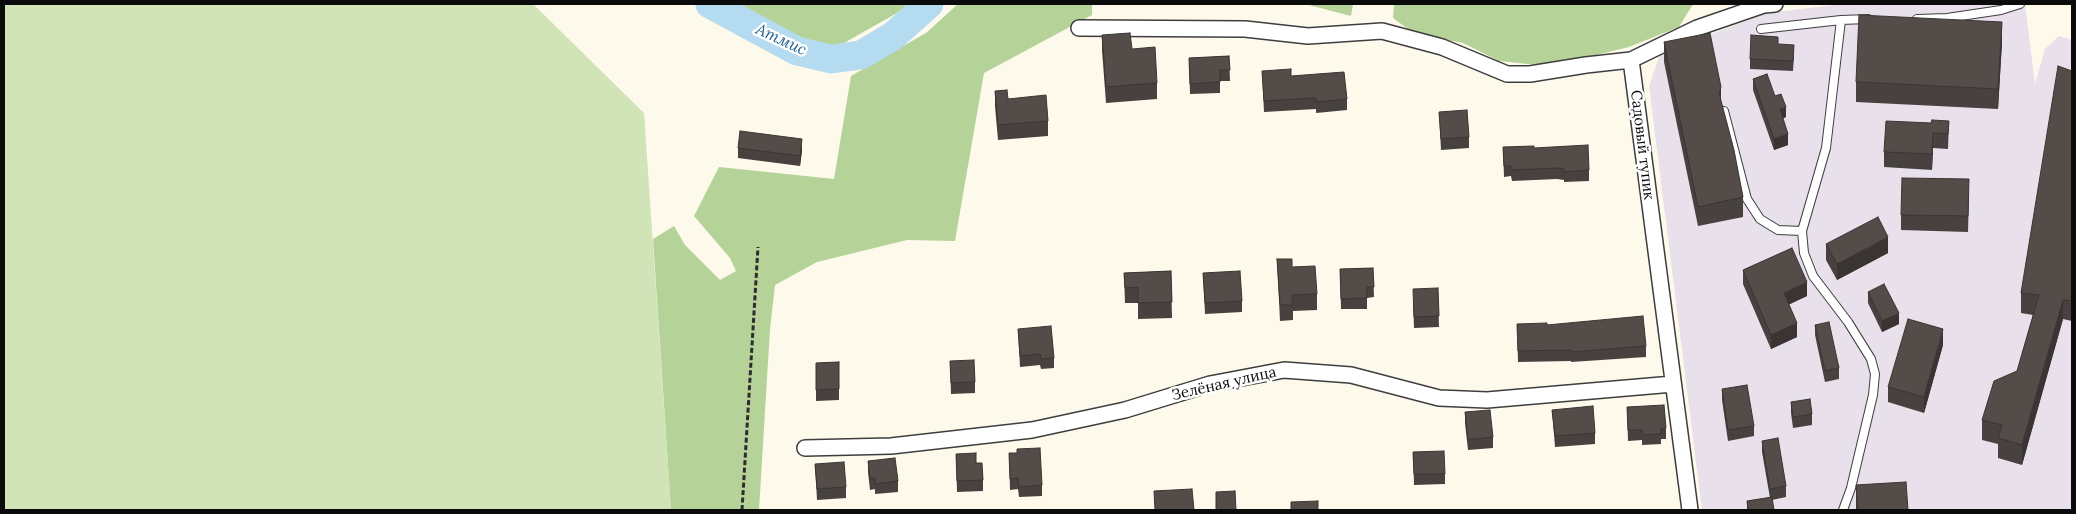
<!DOCTYPE html>
<meta charset="utf-8">
<style>
body{margin:0}
#map{position:relative;width:2076px;height:514px;overflow:hidden;background:#fdf9eb;font-family:Lora,serif}
canvas{display:block}
.frame{position:absolute;inset:0;border:5px solid #0b0b0b;pointer-events:none}
</style>
<div id="map">
<canvas width="2076" height="514"></canvas>
<div class="frame"></div>
</div>
<script>
const g = document.querySelector('canvas').getContext('2d');
g.lineJoin = 'round';
function fillPath(path, color) {
  g.fillStyle = color;
  g.fill(path, 'evenodd');
}
function toPath(rows) {
  const path = new Path2D();
  for (const r of rows) {
    path.moveTo(r[0], r[1]);
    for (let i = 2; i < r.length; i += 2) path.lineTo(r[i], r[i + 1]);
  }
  return path;
}
function stroke(path, color, width, dash) {
  g.strokeStyle = color;
  g.lineWidth = width;
  g.lineCap = dash ? 'butt' : 'round';
  g.setLineDash(dash || []);
  g.stroke(path);
}
function label(font, color, halo, rows, align = 'center') {
  g.font = font + ' Lora,serif';
  g.lineWidth = 5;
  g.setLineDash([]);
  g.textBaseline = 'middle';
  g.strokeStyle = halo;
  g.fillStyle = color;
  for (const [text, x, y, turn = 0] of rows) {
    g.save();
    g.translate(x, y);
    g.rotate((+turn || 0) * Math.PI / 180);
    g.textAlign = isNaN(turn) ? turn : align;
    if (halo) g.strokeText(text, 0, 0);
    g.fillText(text, 0, 0);
    g.restore();
  }
}
fillPath(toPath([
 [1843,4,2025,4,2035,84,2045,49,2059,36,2072,40,2072,510,1702,510,1649,86,1660,54,1767,13]
]), '#e8e0ea');
fillPath(toPath([
 [4,4,533,4,644,113,671,510,4,510]
]), '#d0e4b8');
fillPath(toPath([
 [722,4,908,4,897,13,844,43,815,49,803,46,764,22,734,12],
 [958,4,1092,4,1092,15,984,73,955,241,907,240,817,262,775,285,770,329,759,510,671,510,653,239,674,226,685,245,720,280,736,271,730,258,694,216,719,167,834,179,851,76,926,33],
 [1305,4,1353,4,1351,16],
 [1394,4,1693,4,1679,27,1629,47,1592,56,1538,65,1499,61,1463,43,1441,39,1408,29,1393,18]
]), '#b5d399');
stroke(toPath([
 [710,4,797,51,831,59,861,55,893,36,929,4]
]), '#b4dbf0', 29);
const lane = toPath([
 [1917,19,1947,18,2001,10,2020,4],
 [1841,20,1826,148,1802,231,1804,253,1813,276,1848,322,1871,359,1875,374,1873,395,1851,488,1843,510],
 [1761,29,1841,20,1868,19],
 [1724,111,1747,199,1760,219,1778,230,1802,231]
]);
const street = toPath([
 [1079,28,1245,29,1308,36,1382,31,1442,47,1507,74,1530,74,1586,65,1631,60],
 [805,448,891,446,1032,430,1125,410,1210,384,1284,370,1351,375,1439,398,1487,400,1673,384],
 [1690,510,1631,60,1697,28,1764,5,1775,4]
]);
stroke(lane, '#3e3e3e', 10);
stroke(street, '#3e3e3e', 18);
stroke(toPath([
 [742,510,758,247]
]), '#2d2d2d', 3, [5, 2.5]);
stroke(lane, '#fff', 8);
stroke(street, '#fff', 15);
fillPath(toPath([
 [1102,35,1132,49,1157,83,1157,99,1106,103,1102,50],
 [1664,42,1721,101,1743,197,1743,217,1698,226,1664,62],
 [2002,42,1998,109,1856,102,1856,82],
 [1778,44,1794,56,1793,71,1750,69,1750,59],
 [1229,56,1230,81,1220,81,1220,93,1190,94,1189,58],
 [1262,71,1347,99,1347,110,1316,113,1316,109,1264,112],
 [2072,71,2072,321,2063,319,2022,465,1998,458,1998,444,1982,440,1982,420,2017,371,2033,315,2021,313,2021,293],
 [1753,79,1786,117,1783,118,1788,145,1774,150,1753,90],
 [995,91,1048,121,1048,136,998,140,995,106],
 [1439,112,1469,137,1469,148,1441,150],
 [1949,121,1948,149,1933,148,1932,170,1884,167,1884,152,1931,123],
 [1503,147,1534,148,1589,170,1589,181,1564,182,1564,180,1557,179,1512,181,1511,176,1504,177],
 [738,148,802,150,800,166,738,158],
 [1969,195,1968,232,1901,230,1901,215],
 [1826,244,1888,253,1837,280,1826,260],
 [1277,259,1292,267,1317,294,1317,310,1293,311,1293,320,1280,321],
 [1373,268,1374,297,1367,298,1367,309,1341,309,1340,269],
 [1743,270,1807,296,1789,304,1797,337,1771,349,1743,284],
 [1171,271,1172,318,1138,319,1138,303,1125,303,1124,273],
 [1203,273,1242,301,1242,312,1205,314],
 [1438,288,1439,327,1414,328,1413,300],
 [1868,292,1899,324,1882,332,1868,303],
 [1517,324,1547,325,1646,346,1646,357,1571,362,1571,361,1518,362],
 [1815,325,1839,368,1839,379,1825,382,1815,335],
 [1018,329,1054,358,1054,368,1041,369,1040,365,1020,367],
 [1943,345,1924,413,1888,402,1888,387],
 [950,361,975,382,975,393,951,394],
 [839,362,839,400,816,401,816,363],
 [1722,389,1754,426,1754,436,1728,441,1722,400],
 [1791,402,1812,414,1812,425,1793,428,1791,413],
 [1627,407,1666,428,1666,439,1661,439,1661,444,1642,445,1642,440,1628,441],
 [1552,410,1595,433,1595,444,1555,447],
 [1465,412,1493,437,1493,448,1468,450,1465,423],
 [1762,441,1786,486,1786,497,1772,500,1774,510,1747,510,1747,501,1770,498,1762,452],
 [1413,452,1445,474,1445,484,1414,485],
 [1009,453,1042,485,1042,496,1019,497,1018,489,1010,490],
 [956,454,976,463,983,480,983,491,957,492],
 [868,461,898,481,898,492,875,494,875,489,870,490,868,472],
 [815,464,846,487,846,498,817,500],
 [1856,485,1908,510,1856,510]
]), '#47413f');
fillPath(toPath([
 [2002,22,2002,42,1998,109,1998,89],
 [1721,87,1721,106,1719,93],
 [1786,107,1786,117,1780,120,1780,109],
 [1933,133,1933,148,1932,170,1932,154],
 [1788,134,1788,145,1774,150,1774,139],
 [802,139,802,150,800,166,800,156],
 [1888,237,1888,253,1837,280,1837,264],
 [1807,282,1807,296,1784,307,1784,293],
 [2063,300,2063,319,2022,465,2022,445],
 [1899,313,1899,324,1882,332,1882,321],
 [1797,323,1797,337,1771,349,1771,335],
 [1943,329,1943,345,1924,413,1924,397]
]), '#3a3533');
const building = toPath([
 [1859,15,2002,22,1998,89,1856,82,1859,15],
 [1130,33,1132,49,1155,47,1157,83,1106,87,1102,35,1130,33],
 [1710,33,1721,87,1719,93,1734,150,1743,197,1698,207,1664,42,1710,33],
 [1751,35,1778,37,1778,44,1794,45,1793,61,1750,59,1751,35],
 [1229,56,1230,70,1220,70,1220,82,1190,84,1189,58,1229,56],
 [2058,66,2072,71,2072,301,2063,300,2022,445,1998,438,2002,425,1982,420,1994,381,2017,371,2039,295,2021,293,2058,66],
 [1291,69,1291,76,1344,72,1347,99,1316,102,1316,98,1264,101,1262,71,1291,69],
 [1767,74,1775,96,1781,94,1786,107,1780,109,1788,134,1774,139,1753,79,1767,74],
 [1007,90,1008,99,1046,95,1048,121,998,125,995,91,1007,90],
 [1467,110,1469,137,1441,139,1439,112,1467,110],
 [1932,120,1949,121,1948,134,1933,133,1932,154,1884,152,1886,121,1931,123,1932,120],
 [740,131,802,139,800,156,738,148,740,131],
 [1588,145,1589,170,1564,172,1564,169,1557,168,1512,170,1511,166,1504,166,1503,147,1534,146,1534,148,1588,145],
 [1902,178,1969,179,1968,216,1901,215,1902,178],
 [1878,217,1888,237,1837,264,1826,244,1878,217],
 [1792,248,1807,282,1784,293,1797,323,1771,335,1743,270,1792,248],
 [1277,259,1292,259,1292,267,1315,266,1317,294,1292,295,1293,305,1280,305,1277,259],
 [1373,268,1374,287,1367,287,1367,298,1341,299,1340,269,1373,268],
 [1171,271,1172,302,1138,303,1138,287,1125,288,1124,273,1171,271],
 [1240,271,1242,301,1205,303,1203,273,1240,271],
 [1884,284,1899,313,1882,321,1868,292,1884,284],
 [1438,288,1439,316,1414,317,1413,289,1438,288],
 [1643,316,1646,346,1571,352,1571,350,1518,351,1517,324,1547,323,1547,325,1643,316],
 [1908,319,1943,329,1924,397,1888,387,1908,319],
 [1829,322,1839,368,1825,371,1815,325,1829,322],
 [1051,326,1054,358,1041,359,1040,354,1020,356,1018,329,1051,326],
 [974,360,975,382,951,383,950,361,974,360],
 [839,362,839,389,816,390,816,363,839,362],
 [1747,385,1754,426,1728,430,1722,389,1747,385],
 [1810,399,1812,414,1793,417,1791,402,1810,399],
 [1664,405,1666,428,1661,429,1661,434,1642,435,1642,430,1628,430,1627,407,1664,405],
 [1593,406,1595,433,1555,436,1552,410,1593,406],
 [1490,410,1493,437,1468,440,1465,412,1490,410],
 [1778,438,1786,486,1770,489,1762,441,1778,438],
 [1040,448,1042,485,1019,487,1018,478,1010,479,1009,453,1017,453,1017,449,1040,448],
 [1444,451,1445,474,1414,474,1413,452,1444,451],
 [976,453,976,463,982,463,983,480,957,481,956,454,976,453],
 [895,458,898,481,875,484,875,478,870,479,868,461,895,458],
 [844,462,846,487,817,489,815,464,844,462],
 [1906,482,1908,510,1858,510,1856,485,1906,482],
 [1192,489,1194,510,1155,510,1154,491,1192,489],
 [1235,491,1236,510,1216,510,1216,492,1235,491],
 [1772,497,1774,510,1748,510,1747,501,1772,497],
 [1318,501,1318,510,1291,510,1291,502,1318,501]
]);
fillPath(building, '#534c49');
stroke(building, '#3a3533', 1);
label('15px', '#0b0b0b', '#fff', [
 ["Садовый тупик",1642,145,83],
 ["Зелёная улица",1224,384,-13]
]);
label('italic 16px', '#206391', '#fff', [
 ["Атмис",781,40,25]
]);
</script>
